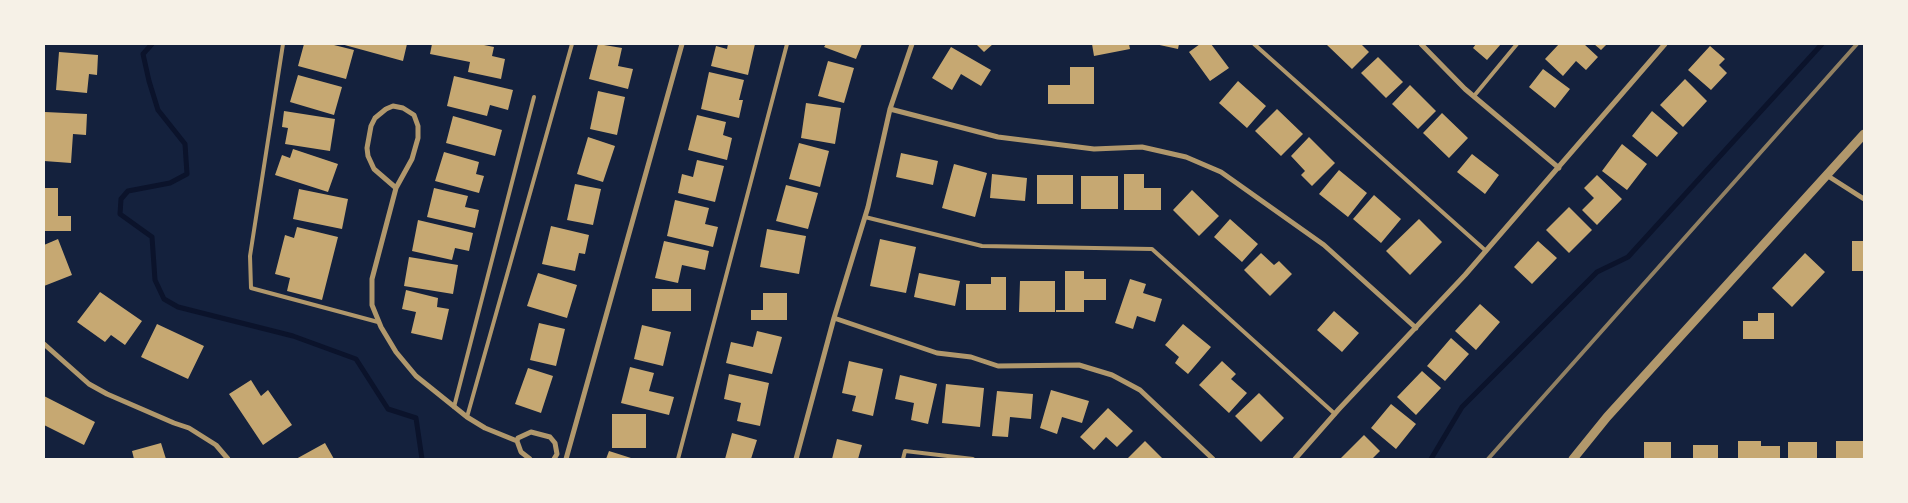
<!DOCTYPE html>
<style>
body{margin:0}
#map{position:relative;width:1908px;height:503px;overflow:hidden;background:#14213d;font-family:"Noto Sans",sans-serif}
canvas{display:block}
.frame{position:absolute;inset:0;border:45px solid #f6f1e7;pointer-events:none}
</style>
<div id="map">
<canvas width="1908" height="503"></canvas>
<div class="frame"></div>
</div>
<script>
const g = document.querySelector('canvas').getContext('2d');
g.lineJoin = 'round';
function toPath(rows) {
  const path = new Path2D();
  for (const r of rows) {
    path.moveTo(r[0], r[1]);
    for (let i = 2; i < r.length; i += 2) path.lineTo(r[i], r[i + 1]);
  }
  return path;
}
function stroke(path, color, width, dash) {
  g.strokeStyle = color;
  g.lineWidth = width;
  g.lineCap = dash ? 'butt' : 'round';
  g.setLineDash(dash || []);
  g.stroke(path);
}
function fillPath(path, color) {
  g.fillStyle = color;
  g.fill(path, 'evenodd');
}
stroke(toPath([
 [152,44,143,54,149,81,158,110,185,144,187,174,170,183,128,191,121,199,120,214,152,237,155,280,164,299,178,307,293,336,356,359,388,409,416,418,422,459],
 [1431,459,1462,407,1597,272,1628,257,1822,44]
]), '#0b132b', 5);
fillPath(toPath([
 [304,44,330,44,354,50,346,79,298,66],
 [341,44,407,44,403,61],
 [432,44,479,44,494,47,492,56,505,59,501,79,468,72,470,62,430,54],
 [598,44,622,48,618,66,633,69,628,89,589,79],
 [728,44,755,44,748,75,711,66,716,46,727,49],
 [826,44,862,44,856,59,824,47],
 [976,44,993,44,984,52],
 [1092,44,1129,44,1130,49,1094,56],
 [1155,44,1179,44,1178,49],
 [1200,44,1211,44,1229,68,1210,81,1189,52],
 [1329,44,1361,44,1369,52,1352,69,1327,45],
 [1476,44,1501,44,1487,60,1473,48],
 [1559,44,1584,44,1598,57,1586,70,1576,61,1563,76,1545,59],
 [1594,44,1607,44,1601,50],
 [1710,46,1725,59,1719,65,1727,73,1711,90,1688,70],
 [951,47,991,70,981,86,961,74,952,90,932,78],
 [59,52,98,55,97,75,89,74,87,93,56,90],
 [1378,57,1403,82,1386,98,1361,73],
 [828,61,854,68,844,103,818,96],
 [1070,67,1094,67,1094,104,1048,104,1048,85,1070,85],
 [1543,69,1570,89,1555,108,1529,87],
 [709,72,744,80,739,100,743,100,739,118,701,109],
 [298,75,342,87,334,115,290,102],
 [454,76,513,90,508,110,490,105,487,116,447,106],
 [1685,79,1707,101,1683,127,1660,105],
 [1238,81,1266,106,1247,128,1219,103],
 [1410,85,1436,111,1418,129,1392,104],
 [598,91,625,97,617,135,590,129],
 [806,103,841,108,835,144,801,138],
 [1277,109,1303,134,1281,156,1255,131],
 [284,111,335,119,330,151,285,144,288,128,282,127],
 [1652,111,1678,133,1657,157,1632,136],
 [45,112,87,114,86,135,73,134,71,163,44,161],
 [1442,113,1468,138,1449,158,1423,133],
 [697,115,726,122,723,135,732,138,727,160,688,150],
 [453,116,502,130,495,156,446,143],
 [588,137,615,146,603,182,577,174],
 [1309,137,1335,163,1312,186,1301,175,1305,171,1291,156],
 [799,143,829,151,820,187,789,179],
 [1622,144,1647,164,1627,190,1602,171],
 [293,149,338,164,328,192,275,175,282,155,290,158],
 [444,152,479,162,476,174,484,176,479,193,435,181],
 [901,153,938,161,933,185,896,177],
 [1472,154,1499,175,1485,194,1457,172],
 [697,160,724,166,715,202,678,193,682,174,693,177],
 [954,164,987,173,975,217,942,208],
 [1339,170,1367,193,1348,217,1319,194],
 [992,174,1027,178,1025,201,990,198],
 [1124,174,1144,174,1144,188,1161,188,1161,210,1124,210],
 [1037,175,1073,175,1073,204,1037,204],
 [1597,175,1622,199,1597,225,1582,210,1594,198,1584,188],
 [1081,176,1118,176,1118,209,1081,209],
 [575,184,601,189,593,225,567,220],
 [786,185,818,193,808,229,776,221],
 [44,188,58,188,58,216,71,216,71,231,44,231],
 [434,188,468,196,465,207,479,210,475,228,427,217],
 [299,189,348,199,342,229,293,219],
 [1192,190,1219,216,1199,236,1173,210],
 [1374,195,1401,219,1381,243,1353,219],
 [675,200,709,208,705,224,718,227,713,247,667,236],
 [1569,207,1592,230,1569,253,1546,230],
 [1230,219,1258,244,1242,262,1214,237],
 [1419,219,1442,242,1410,275,1386,251],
 [418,220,473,233,469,251,455,248,452,260,412,251],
 [551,226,589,235,585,254,579,253,575,271,542,264],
 [297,227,338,237,322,300,287,291,290,278,275,274,285,235,294,238],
 [767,229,806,236,799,274,760,267],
 [58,239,72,275,44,286,44,245],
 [880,239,916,247,906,293,870,286],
 [664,241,709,251,705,270,682,265,678,283,655,278],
 [1538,241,1557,258,1532,284,1514,267],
 [1852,241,1864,241,1864,271,1852,271],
 [1261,253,1274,265,1279,261,1292,274,1270,296,1244,270],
 [1805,253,1825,272,1792,307,1772,288],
 [409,257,458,265,453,294,404,286],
 [1065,271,1084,271,1084,279,1106,279,1106,300,1084,300,1084,312,1056,312,1056,310,1065,310],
 [538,273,577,285,567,318,527,306],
 [919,273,960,281,955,306,914,297],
 [991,277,1006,277,1006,310,966,310,966,284,991,284],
 [1130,279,1146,284,1143,293,1162,299,1155,322,1137,316,1133,329,1115,323],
 [1020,281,1055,281,1055,312,1019,312],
 [652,289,691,289,691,311,652,311],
 [406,290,438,298,437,307,449,309,442,340,411,333,416,312,402,309],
 [100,292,142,321,125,345,111,335,105,342,77,322],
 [763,293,787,293,787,320,751,320,751,310,763,310],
 [1480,304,1500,322,1476,350,1455,331],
 [1334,311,1359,333,1342,352,1317,330],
 [1758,313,1774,313,1774,339,1743,339,1743,321,1758,321],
 [539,323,565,329,556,366,530,360],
 [157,324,204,346,188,379,141,357],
 [1183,324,1211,347,1188,374,1175,363,1179,357,1165,345],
 [642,325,671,332,663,366,634,359],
 [757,331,782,337,772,374,726,363,731,342,753,347],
 [1451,338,1469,354,1445,381,1427,366],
 [849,361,883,369,873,416,852,411,856,396,842,393],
 [1222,361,1236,374,1231,379,1247,393,1229,413,1199,385],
 [630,367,654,373,649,391,674,397,669,415,621,403],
 [528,368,553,376,541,413,515,404],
 [1422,371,1441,388,1416,415,1397,397],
 [729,374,769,383,760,426,737,421,741,403,724,399],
 [900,375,937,384,928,424,911,420,914,403,895,399],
 [251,380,261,396,268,390,292,425,263,445,229,394],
 [946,384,984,388,980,427,942,423],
 [1051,390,1089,401,1082,423,1062,417,1057,434,1040,428],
 [997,391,1033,394,1031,419,1010,417,1008,437,992,436],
 [1259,393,1284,418,1261,442,1235,416],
 [44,396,95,422,84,445,44,425],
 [1391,404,1416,424,1396,449,1371,428],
 [1108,408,1133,431,1117,447,1106,437,1094,450,1080,437],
 [612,414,646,414,646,448,612,448],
 [732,433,757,440,751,459,725,459],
 [1364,435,1380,451,1372,459,1340,459],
 [837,439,862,445,858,459,832,459],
 [1145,441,1163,459,1127,459],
 [1738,441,1761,441,1761,446,1780,446,1780,459,1738,459],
 [1836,441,1864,441,1864,459,1836,459],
 [1644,442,1671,442,1671,459,1644,459],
 [1788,442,1817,442,1817,459,1788,459],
 [161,443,166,459,134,459,132,451],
 [325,443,334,459,296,459],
 [1693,445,1718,445,1718,459,1693,459],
 [609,451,631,458,631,459,606,459]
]), '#c6a872');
stroke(toPath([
 [283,44,250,256,251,288,378,322],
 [1254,44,1486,251],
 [1474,96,1517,44],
 [865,217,982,246,1152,249,1335,414],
 [454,407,534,97],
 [467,417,572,44],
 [678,459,787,44],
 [903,459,905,451,973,459]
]), '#b1986c', 4);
stroke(toPath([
 [1421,44,1465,89,1559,168],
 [890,109,998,137,1094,149,1142,147,1186,157,1221,172,1324,245,1416,328],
 [1828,176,1864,199],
 [396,188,374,169,368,156,367,148,371,126,375,118,386,109,393,106,403,108,414,115,418,126,418,138,412,159,396,188,372,279,372,305,381,327,396,352,416,376,467,417,485,428,517,441,521,452,530,459],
 [834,318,937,353,971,357,998,366,1079,365,1112,375,1140,390,1213,459],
 [44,344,89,384,107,394,174,423,189,428,216,445,228,459],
 [517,441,518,438,531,432,550,437,555,443,557,454,554,459],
 [566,459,682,44],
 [796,459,834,318,868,207,890,109,912,44],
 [1295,459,1339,409,1465,275,1665,44]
]), '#b1986c', 5);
stroke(toPath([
 [1573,459,1607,417,1864,134]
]), '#b1986c', 9);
stroke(toPath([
 [1488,459,1857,44]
]), '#918062', 4);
</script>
